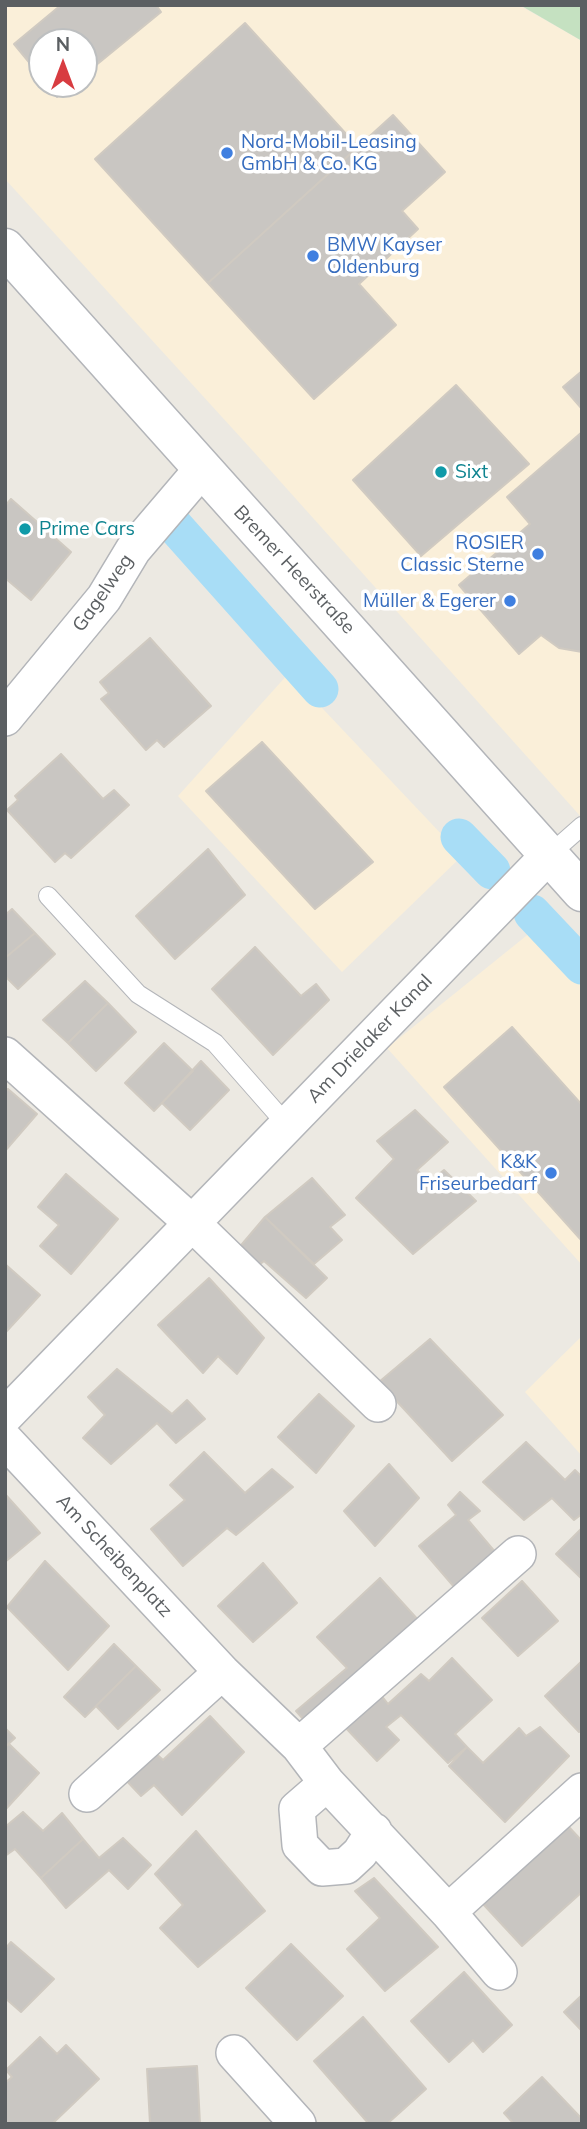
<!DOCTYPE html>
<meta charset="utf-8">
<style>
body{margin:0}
#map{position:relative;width:587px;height:2129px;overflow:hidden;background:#ece9e2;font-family:Mulish,sans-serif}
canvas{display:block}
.frame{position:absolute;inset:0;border:7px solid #5b5f62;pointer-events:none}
.north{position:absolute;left:28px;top:28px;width:70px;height:70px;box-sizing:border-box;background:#fff;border:2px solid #bdbfc0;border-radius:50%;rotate:0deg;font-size:19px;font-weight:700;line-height:28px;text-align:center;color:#5b5f62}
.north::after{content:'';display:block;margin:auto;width:24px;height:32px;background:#d83c41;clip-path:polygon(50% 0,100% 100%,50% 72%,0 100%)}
</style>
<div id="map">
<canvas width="587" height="2129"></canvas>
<div class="frame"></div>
<div class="north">N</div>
</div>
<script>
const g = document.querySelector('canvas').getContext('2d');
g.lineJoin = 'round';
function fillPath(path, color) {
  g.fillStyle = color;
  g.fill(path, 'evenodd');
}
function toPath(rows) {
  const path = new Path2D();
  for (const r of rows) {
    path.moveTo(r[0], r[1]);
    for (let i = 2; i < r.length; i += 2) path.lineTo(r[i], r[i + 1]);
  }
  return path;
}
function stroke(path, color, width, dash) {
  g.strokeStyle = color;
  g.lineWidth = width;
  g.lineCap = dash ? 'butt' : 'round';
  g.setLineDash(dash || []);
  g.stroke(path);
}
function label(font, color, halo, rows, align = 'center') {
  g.font = font + ' Mulish,sans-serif';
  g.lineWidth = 7;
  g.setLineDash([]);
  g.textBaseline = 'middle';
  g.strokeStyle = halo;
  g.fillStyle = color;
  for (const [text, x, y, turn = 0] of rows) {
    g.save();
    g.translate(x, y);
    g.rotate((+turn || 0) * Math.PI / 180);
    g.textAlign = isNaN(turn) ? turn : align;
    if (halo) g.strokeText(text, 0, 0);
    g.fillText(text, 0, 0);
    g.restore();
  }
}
fillPath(toPath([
 [5,5,519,5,582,41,582,818,253,451,5,179],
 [42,42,84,42,84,84,42,84],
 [289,673,462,856,342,972,178,796],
 [531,932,582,987,582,1265,387,1048],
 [582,1336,582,1456,525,1392]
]), '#faefd9');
fillPath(toPath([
 [520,5,582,5,582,41]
]), '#c5e1c1');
stroke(toPath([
 [172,523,320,689],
 [459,837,492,871],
 [532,913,582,966]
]), '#a8ddf6', 37);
const building = toPath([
 [61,5,156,5,161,12,84,75,84,42,42,42,42,78,14,44,61,5],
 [245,23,358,147,208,283,95,159,245,23],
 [47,84,72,84,57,97,47,84],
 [393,115,445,172,402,211,418,229,359,284,396,325,314,399,208,283,393,115],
 [582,371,582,409,563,387,582,371],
 [456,385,529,464,421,556,353,480,456,385],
 [582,432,582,652,559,648,541,635,519,654,459,585,530,524,507,497,582,432],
 [11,499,71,552,31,600,5,578,5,506,11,499],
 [150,638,211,706,164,747,157,740,146,750,101,699,109,693,100,682,150,638],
 [262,742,373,862,315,909,206,791,262,742],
 [61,754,103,799,114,790,129,805,71,858,65,853,55,862,7,810,18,800,15,796,61,754],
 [208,849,245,895,175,959,136,916,208,849],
 [12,909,35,933,5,958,5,915,12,909],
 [35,933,55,954,18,989,5,976,5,958,35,933],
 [255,947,301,996,316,984,329,1000,273,1055,212,989,255,947],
 [85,981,108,1003,68,1043,43,1020,85,981],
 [108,1003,136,1032,96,1071,68,1043,108,1003],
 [512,1027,582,1105,582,1241,444,1087,512,1027],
 [164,1043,193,1071,154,1111,125,1083,164,1043],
 [201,1061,229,1090,190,1130,162,1103,201,1061],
 [8,1089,37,1114,5,1151,5,1092,8,1089],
 [415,1110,448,1142,417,1170,429,1182,444,1170,476,1201,413,1254,356,1198,394,1159,377,1141,415,1110],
 [66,1174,118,1219,71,1274,40,1246,59,1225,38,1207,66,1174],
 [312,1178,345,1215,330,1227,342,1240,314,1264,265,1217,312,1178],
 [265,1217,327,1278,306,1298,264,1261,254,1269,237,1250,265,1217],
 [5,1264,40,1295,5,1333,5,1264],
 [209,1278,264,1338,237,1374,218,1356,203,1373,158,1325,209,1278],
 [430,1339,503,1415,452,1461,379,1382,430,1339],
 [117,1369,172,1414,187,1400,205,1419,176,1443,157,1423,111,1464,83,1438,105,1415,88,1397,117,1369],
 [319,1394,354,1426,316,1473,278,1437,319,1394],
 [526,1442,565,1480,575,1470,582,1477,582,1514,574,1520,552,1498,524,1520,483,1482,526,1442],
 [204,1452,245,1493,272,1469,293,1487,236,1535,227,1528,183,1566,151,1529,185,1500,170,1485,204,1452],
 [389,1464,419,1498,375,1546,344,1511,389,1464],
 [460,1492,480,1511,468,1520,496,1553,455,1588,419,1546,456,1515,448,1505,460,1492],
 [5,1494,40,1533,5,1562,5,1494],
 [582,1528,582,1579,556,1554,582,1528],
 [45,1561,109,1626,68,1670,7,1607,45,1561],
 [263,1563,297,1603,253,1642,218,1606,263,1563],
 [380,1578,420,1622,312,1729,296,1711,347,1668,317,1637,380,1578],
 [522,1581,558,1621,518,1656,482,1618,522,1581],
 [114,1644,136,1666,85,1717,64,1697,114,1644],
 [452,1658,492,1700,455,1734,467,1747,448,1763,401,1715,386,1727,399,1740,377,1761,344,1726,381,1695,388,1704,421,1674,429,1681,452,1658],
 [582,1661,582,1729,579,1732,545,1696,582,1661],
 [136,1666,160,1690,118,1729,96,1706,136,1666],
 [210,1716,244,1752,182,1815,154,1785,141,1796,121,1775,150,1748,163,1760,210,1716],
 [540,1727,569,1756,505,1822,449,1766,467,1747,483,1763,519,1728,526,1736,540,1727],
 [5,1728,15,1738,5,1747,5,1728],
 [9,1744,39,1773,5,1810,5,1747,9,1744],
 [23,1812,43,1831,62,1813,83,1839,41,1878,15,1849,5,1856,5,1827,23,1812],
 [568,1826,582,1841,582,1892,522,1946,483,1904,568,1826],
 [196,1831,265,1911,198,1967,160,1928,183,1905,155,1874,196,1831],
 [123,1838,151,1865,128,1889,109,1870,66,1908,41,1878,83,1839,99,1858,123,1838],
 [374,1878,438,1947,385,1991,347,1949,380,1918,355,1891,374,1878],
 [11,1942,54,1979,21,2012,5,1998,5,1949,11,1942],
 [291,1944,343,1996,297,2040,246,1988,291,1944],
 [464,1972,512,2025,483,2052,473,2040,449,2062,411,2021,464,1972],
 [582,1995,582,2031,564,2012,582,1995],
 [363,2017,426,2089,387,2124,369,2124,314,2061,363,2017],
 [40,2037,57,2054,66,2045,99,2079,52,2124,5,2124,5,2083,12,2077,6,2070,40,2037],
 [197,2066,200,2124,150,2124,147,2069,197,2066],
 [542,2077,582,2119,582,2124,514,2124,504,2113,542,2077]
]);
fillPath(building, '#c9c6c2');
stroke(building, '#d0cac1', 2);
const service = toPath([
 [549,855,582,826],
 [48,896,138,994,215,1043,287,1125]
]);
const minor = toPath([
 [5,718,104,598,133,550,202,469],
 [5,1055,192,1223,378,1404],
 [5,1416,549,855],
 [5,1440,222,1672,299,1746,327,1783,448,1912,499,1972],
 [299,1746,518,1554],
 [327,1783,297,1809,300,1845,322,1868,346,1866,360,1853,374,1831],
 [87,1794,222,1672],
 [448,1912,582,1791],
 [234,2053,298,2124]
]);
const tertiary = toPath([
 [5,248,582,892]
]);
stroke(service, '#b3b5b9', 20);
stroke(minor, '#b3b5b9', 38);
stroke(tertiary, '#b3b5b9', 41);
stroke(service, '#fff', 18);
stroke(minor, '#fff', 35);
stroke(tertiary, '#fff', 38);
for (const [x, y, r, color] of [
 [227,153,7,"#3f7fe0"],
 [313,256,7,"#3f7fe0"],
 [441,472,7,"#0f9aa8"],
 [25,529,7,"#0f9aa8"],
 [538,554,7,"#3f7fe0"],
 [510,601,7,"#3f7fe0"],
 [551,1173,7,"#3f7fe0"]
]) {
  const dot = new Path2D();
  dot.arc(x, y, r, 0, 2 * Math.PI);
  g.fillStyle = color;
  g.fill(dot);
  stroke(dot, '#fff', 2.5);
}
label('19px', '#366cbe', '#fff', [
 ["Nord-Mobil-Leasing",241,142,"left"],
 ["GmbH & Co. KG",241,164,"left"],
 ["BMW Kayser",327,245,"left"],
 ["Oldenburg",327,267,"left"],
 ["ROSIER",524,543],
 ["Classic Sterne",524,565],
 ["Müller & Egerer",496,601],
 ["K&K",537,1162],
 ["Friseurbedarf",537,1184]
], 'right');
label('19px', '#0d838f', '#fff', [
 ["Sixt",455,472],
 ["Prime Cars",39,529]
], 'left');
label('19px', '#5b5f62', '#fff', [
 ["Bremer Heerstraße",294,570,47],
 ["Gagelweg",103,593,-55],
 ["Am Drielaker Kanal",370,1039,-46],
 ["Am Scheibenplatz",114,1556,47]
]);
</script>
